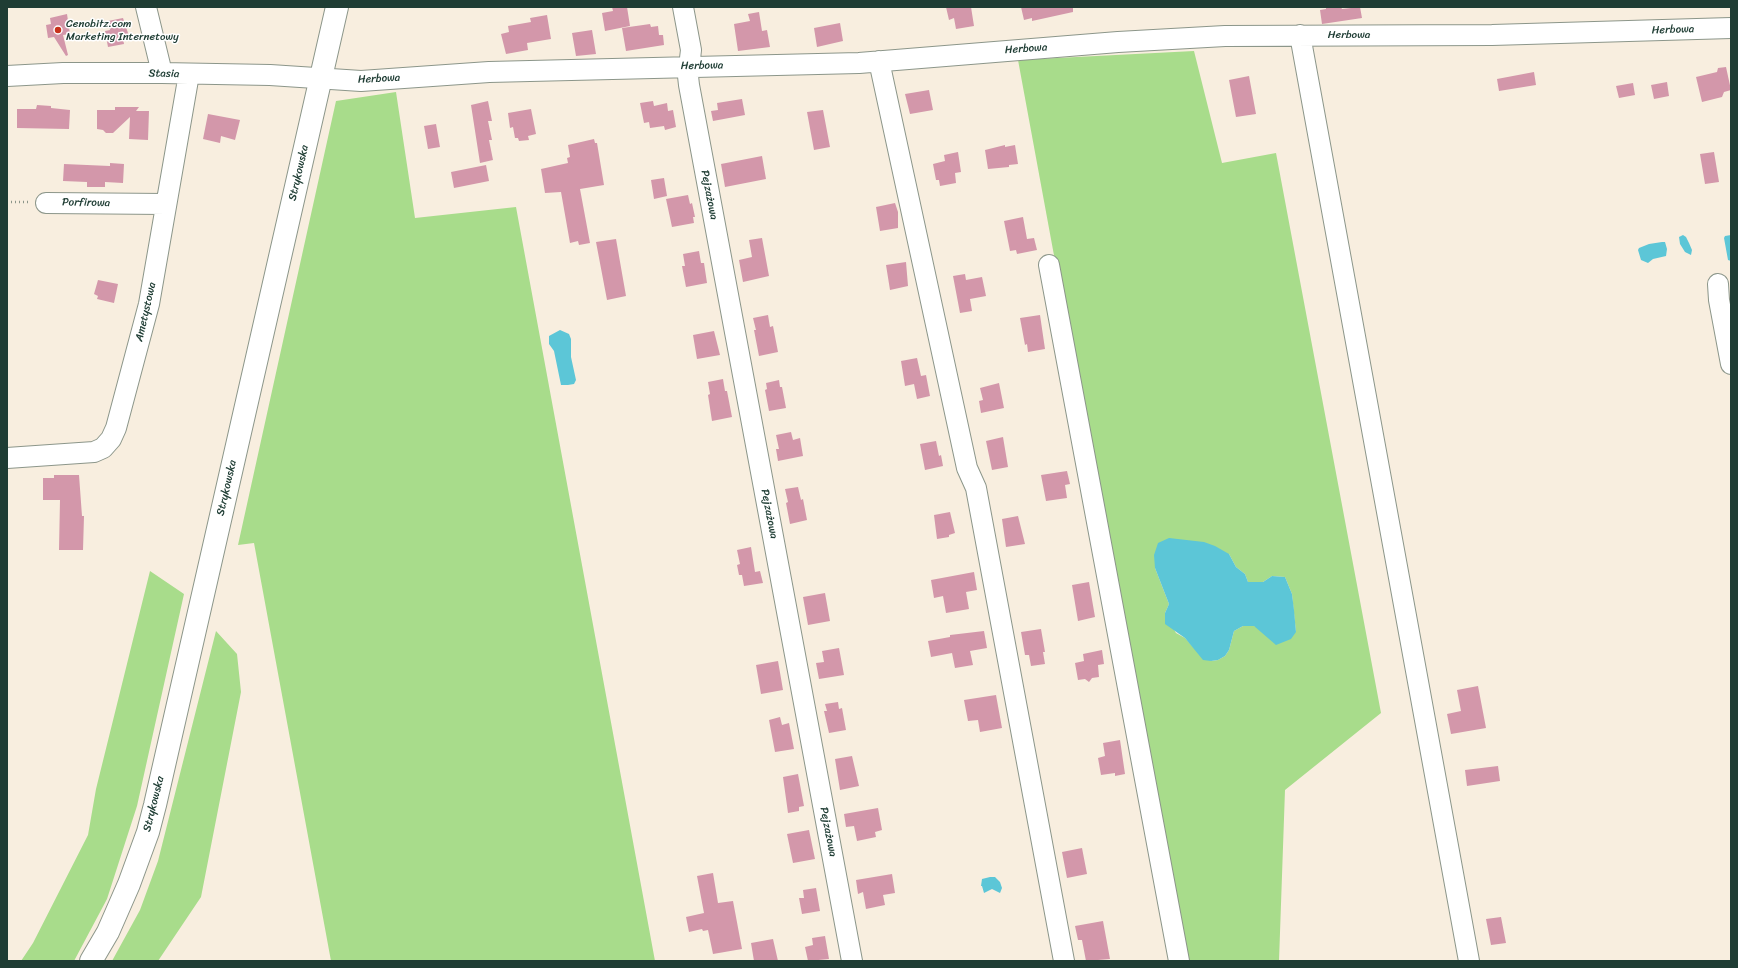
<!DOCTYPE html>
<meta charset="utf-8">
<style>
body{margin:0}
#map{position:relative;width:1738px;height:968px;overflow:hidden;background:#f8eedf;font-family:Sriracha,sans-serif}
canvas{display:block}
.frame{position:absolute;inset:0;border:8px solid #1f3d34;pointer-events:none}
</style>
<div id="map">
<canvas width="1738" height="968"></canvas>
<div class="frame"></div>
</div>
<script>
const g = document.querySelector('canvas').getContext('2d');
g.lineJoin = 'round';
function fillPath(path, color) {
  g.fillStyle = color;
  g.fill(path, 'evenodd');
}
function toPath(rows) {
  const path = new Path2D();
  for (const r of rows) {
    path.moveTo(r[0], r[1]);
    for (let i = 2; i < r.length; i += 2) path.lineTo(r[i], r[i + 1]);
  }
  return path;
}
function stroke(path, color, width, dash) {
  g.strokeStyle = color;
  g.lineWidth = width;
  g.lineCap = dash ? 'butt' : 'round';
  g.setLineDash(dash || []);
  g.stroke(path);
}
function label(font, color, halo, rows, align = 'center') {
  g.font = font + ' Sriracha,sans-serif';
  g.lineWidth = 3;
  g.setLineDash([]);
  g.textBaseline = 'middle';
  g.strokeStyle = halo;
  g.fillStyle = color;
  for (const [text, x, y, turn = 0] of rows) {
    g.save();
    g.translate(x, y);
    g.rotate((+turn || 0) * Math.PI / 180);
    g.textAlign = isNaN(turn) ? turn : align;
    if (halo) g.strokeText(text, 0, 0);
    g.fillText(text, 0, 0);
    g.restore();
  }
}
fillPath(toPath([
 [1194,51,1222,163,1276,153,1381,713,1285,790,1279,961,1184,961,1018,60],
 [1229,554,1236,567,1245,574,1248,582,1263,582,1272,576,1285,577,1292,594,1296,632,1254,626,1243,626,1234,631,1229,650,1225,656,1218,660,1211,661,1194,648,1185,638,1176,633,1165,613,1169,604,1155,568],
 [396,92,415,218,516,207,655,961,331,961,254,543,238,545,336,101],
 [150,571,184,594,137,806,107,899,74,961,21,961,33,943,88,835,96,789],
 [216,631,237,654,241,692,201,897,158,961,112,961,140,910,158,861]
]), '#a8dc8b');
fillPath(toPath([
 [1683,235,1686,237,1689,243,1692,250,1691,255,1685,252,1680,244,1679,237],
 [1731,235,1731,261,1728,260,1724,238,1725,236],
 [1662,242,1665,242,1667,249,1666,256,1653,259,1648,263,1641,260,1638,250,1639,248,1649,244],
 [560,330,569,334,571,339,571,357,576,380,574,384,568,385,561,385,554,351,549,344,549,336],
 [1169,538,1204,542,1215,546,1229,554,1236,567,1245,574,1248,582,1263,582,1272,576,1285,577,1292,594,1294,610,1296,632,1291,639,1276,645,1254,626,1243,626,1234,631,1229,650,1225,656,1218,660,1211,661,1203,660,1185,638,1165,624,1165,613,1169,604,1155,568,1154,555,1158,543],
 [990,877,995,877,1000,882,1002,888,1000,893,992,889,984,893,982,886,981,886,982,879]
]), '#5cc6d7');
fillPath(toPath([
 [612,7,627,7,630,26,605,31,602,13,613,11],
 [946,7,971,7,974,26,956,29,954,18,949,20],
 [1021,7,1073,7,1073,12,1032,21,1032,18,1024,20],
 [1326,7,1341,7,1342,9,1360,7,1362,18,1322,24,1320,10,1326,9],
 [759,12,762,31,767,30,770,47,738,51,734,24,750,21,748,14],
 [67,14,70,34,63,35,68,55,66,56,54,37,48,38,46,25,51,24,50,18],
 [547,15,551,39,527,43,528,50,506,54,501,34,509,32,508,26,531,22,530,18],
 [123,18,129,36,123,38,124,44,108,47,105,31,110,30,108,21],
 [840,23,843,41,817,47,814,28],
 [650,24,651,27,658,26,659,35,663,35,664,45,626,51,622,28],
 [592,30,596,54,576,56,572,33],
 [1726,67,1731,90,1724,92,1722,97,1702,102,1696,77,1717,72,1718,68],
 [1534,72,1536,85,1499,91,1497,79],
 [1249,76,1256,114,1236,117,1229,80],
 [1667,82,1669,96,1654,99,1651,85],
 [1633,83,1635,95,1619,98,1616,86],
 [929,90,933,110,910,114,905,94],
 [742,99,745,115,713,121,711,111,718,110,717,103],
 [488,101,492,121,488,121,492,140,489,140,493,160,480,163,471,105],
 [653,101,654,106,667,103,668,111,673,110,676,127,665,130,664,126,650,128,649,122,644,123,640,103],
 [37,105,51,106,51,108,70,110,69,129,17,128,17,109,36,109],
 [115,107,139,107,136,111,149,111,148,140,129,139,130,117,113,133,106,133,103,130,97,129,97,110,115,110],
 [531,109,536,134,528,136,529,140,519,141,518,138,515,138,513,127,510,128,508,113],
 [823,110,830,147,814,150,807,112],
 [208,114,240,120,235,140,221,136,220,143,203,139],
 [436,124,440,147,428,149,424,126],
 [594,139,595,143,597,143,604,185,580,189,590,243,579,245,578,241,570,243,561,192,545,193,541,169,568,163,567,158,570,157,568,145],
 [1005,145,1005,147,1015,145,1018,164,1009,165,1009,167,988,169,985,150],
 [958,152,961,172,955,173,956,183,940,186,939,180,936,180,933,164,945,161,944,155],
 [1714,152,1719,182,1705,184,1700,154],
 [762,156,766,179,725,187,721,164],
 [110,163,124,164,123,183,105,182,105,187,87,187,87,182,63,181,64,164,110,166],
 [486,165,489,181,454,188,451,172],
 [664,178,667,196,654,199,651,180],
 [688,195,690,204,692,203,695,217,693,217,694,223,672,227,666,199],
 [895,203,898,212,898,228,880,231,876,207],
 [1023,217,1027,239,1034,238,1037,250,1017,254,1016,250,1010,251,1004,221],
 [762,238,769,276,743,282,739,260,752,257,749,240],
 [616,239,626,296,607,300,596,242],
 [699,251,701,263,704,263,707,283,686,287,682,266,685,266,683,254],
 [906,262,908,286,890,290,886,265],
 [965,274,966,280,982,277,986,296,970,299,972,311,960,313,953,276],
 [98,280,118,284,114,303,97,299,98,296,94,294],
 [768,315,770,327,773,326,778,352,759,356,754,330,756,330,753,318],
 [1040,315,1045,349,1028,352,1027,344,1025,345,1020,318],
 [714,331,720,355,697,359,693,335],
 [917,358,921,376,926,375,930,396,917,399,914,384,905,386,901,361],
 [723,379,725,391,727,391,732,417,712,421,708,395,710,394,708,382],
 [779,380,780,387,782,387,786,408,769,411,765,390,767,389,766,383],
 [999,383,1004,408,981,413,979,401,983,400,980,388],
 [791,432,793,440,800,438,803,456,778,461,776,449,779,449,776,435],
 [1003,437,1008,467,992,470,986,441],
 [936,441,939,456,941,455,943,466,925,470,920,444],
 [1067,471,1070,484,1065,485,1067,498,1046,501,1041,475],
 [54,475,79,475,82,516,84,516,83,550,59,550,60,500,43,500,43,478,54,478],
 [798,487,801,500,803,499,807,520,790,524,786,503,788,502,785,489],
 [950,512,955,533,949,535,949,537,937,539,934,515],
 [1018,516,1025,544,1006,547,1002,519],
 [751,547,755,572,760,571,763,583,744,586,742,575,739,575,737,565,740,564,737,550],
 [974,572,977,590,966,592,969,609,946,613,943,596,934,598,931,580],
 [1089,582,1095,617,1078,621,1072,585],
 [825,593,830,621,808,625,803,597],
 [1041,629,1045,652,1043,652,1045,664,1031,666,1029,655,1025,655,1021,632],
 [984,631,987,648,970,651,973,665,955,668,952,653,931,657,928,641,950,637,950,635],
 [839,648,844,675,819,679,816,663,824,662,822,651],
 [1102,650,1104,664,1098,665,1099,677,1092,678,1089,682,1085,679,1078,680,1075,663,1084,661,1083,654],
 [778,661,783,690,761,694,756,665],
 [1478,686,1486,728,1451,734,1447,714,1461,711,1457,690],
 [996,695,1002,728,980,732,978,720,968,721,964,700],
 [838,702,839,709,842,708,846,730,829,733,824,711,827,711,825,704],
 [780,717,782,725,789,723,794,749,775,752,769,720],
 [1120,740,1125,774,1115,776,1115,773,1101,775,1098,758,1105,756,1103,743],
 [852,756,859,786,840,790,835,759],
 [1498,766,1500,781,1467,786,1465,770],
 [798,774,804,806,799,807,799,811,788,813,783,777],
 [878,808,882,830,875,832,876,837,857,841,854,826,846,827,844,814],
 [809,830,815,859,793,863,787,834],
 [1082,848,1087,874,1067,878,1062,852],
 [713,873,718,903,733,901,742,949,713,954,708,930,703,931,702,929,689,932,686,917,704,913,697,876],
 [892,874,895,893,883,895,885,905,866,909,863,892,858,894,856,880],
 [816,888,820,911,802,914,799,898,804,898,803,890],
 [1501,917,1506,943,1491,945,1486,919],
 [1103,921,1110,959,1086,961,1082,940,1078,940,1075,926],
 [825,936,829,959,808,961,805,947,813,945,812,938],
 [773,939,778,961,754,961,751,943]
]), '#d397aa');
const minor = toPath([
 [146,7,162,73],
 [683,7,691,50,688,76,689,85,852,961],
 [1300,35,1469,961],
 [879,61,967,468,976,488,1064,961],
 [7,76,63,73,162,73,270,75,361,81,489,72,859,63,1118,42,1225,36,1492,35,1731,28],
 [46,203,166,204],
 [1049,265,1179,961],
 [1718,284,1719,300,1731,364],
 [7,458,94,452,103,448,111,439,116,428,149,304,189,74]
]);
const major = toPath([
 [91,961,108,932,129,884,148,832,155,805,337,7]
]);
stroke(minor, '#8c968a', 22);
stroke(major, '#8c968a', 24);
stroke(toPath([
 [7,202,30,202]
]), '#8c968a', 2.5, [1, 3]);
stroke(minor, '#fff', 20);
stroke(major, '#fff', 22);
for (const [x, y, r, color] of [
 [58,30,4,"#c8321e"]
]) {
  const dot = new Path2D();
  dot.arc(x, y, r, 0, 2 * Math.PI);
  g.fillStyle = color;
  g.fill(dot);
  stroke(dot, '#fff', 1.5);
}
label('11px', '#1f3d34', '#fff', [
 ["Cenobitz.com",66,24],
 ["Marketing Internetowy",66,37]
], 'left');
label('11px', '#1f3d34', '#fff', [
 ["Herbowa",1673,30,-2],
 ["Herbowa",1349,35],
 ["Herbowa",1026,49,-4],
 ["Herbowa",702,66,-1],
 ["Stasia",164,74,1],
 ["Herbowa",379,79,-3],
 ["Strykowska",299,173,-77],
 ["Pejzażowa",709,195,79],
 ["Porfirowa",86,203,1],
 ["Ametystowa",146,312,-77],
 ["Strykowska",227,488,-77],
 ["Pejzażowa",769,514,79],
 ["Strykowska",154,804,-76],
 ["Pejzażowa",828,832,79]
]);
</script>
